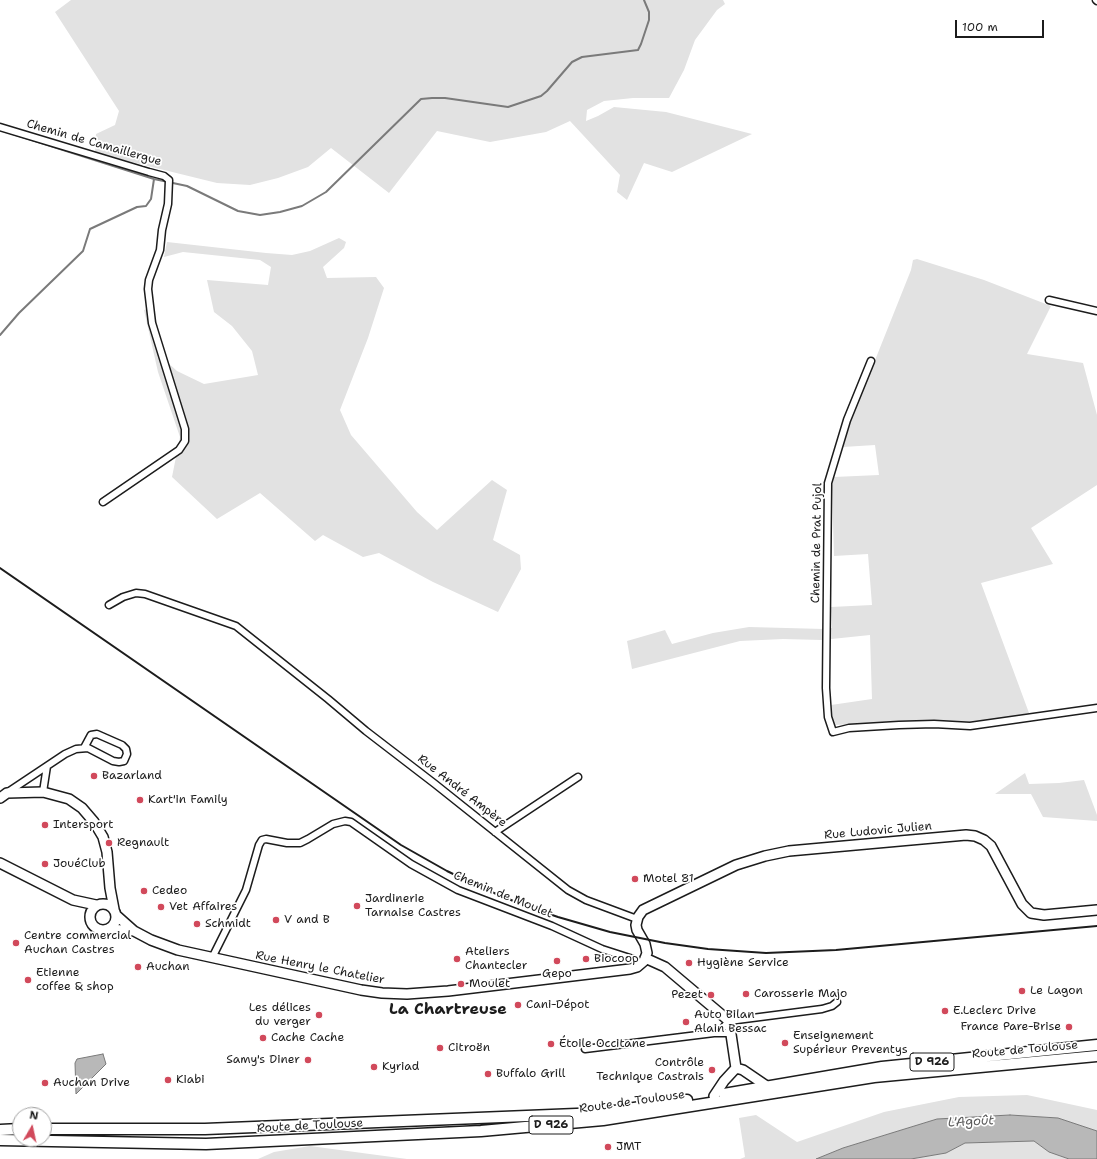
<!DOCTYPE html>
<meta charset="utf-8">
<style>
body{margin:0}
#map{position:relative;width:1097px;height:1159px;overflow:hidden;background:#fff;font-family:"Shantell Sans",sans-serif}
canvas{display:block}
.north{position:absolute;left:12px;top:1107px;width:40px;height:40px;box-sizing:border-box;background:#fff;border:1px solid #a4a4a4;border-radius:50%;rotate:9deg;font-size:11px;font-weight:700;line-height:16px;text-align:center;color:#1c1c1c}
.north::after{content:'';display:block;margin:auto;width:14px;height:18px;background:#d1495b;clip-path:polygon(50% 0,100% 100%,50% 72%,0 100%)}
.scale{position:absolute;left:955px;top:20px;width:89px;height:18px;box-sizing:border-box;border:2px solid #1c1c1c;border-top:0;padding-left:5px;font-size:12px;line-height:14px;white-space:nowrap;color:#1c1c1c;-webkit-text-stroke:3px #fff;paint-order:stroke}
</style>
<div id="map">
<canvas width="1097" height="1159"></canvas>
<div class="north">N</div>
<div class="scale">100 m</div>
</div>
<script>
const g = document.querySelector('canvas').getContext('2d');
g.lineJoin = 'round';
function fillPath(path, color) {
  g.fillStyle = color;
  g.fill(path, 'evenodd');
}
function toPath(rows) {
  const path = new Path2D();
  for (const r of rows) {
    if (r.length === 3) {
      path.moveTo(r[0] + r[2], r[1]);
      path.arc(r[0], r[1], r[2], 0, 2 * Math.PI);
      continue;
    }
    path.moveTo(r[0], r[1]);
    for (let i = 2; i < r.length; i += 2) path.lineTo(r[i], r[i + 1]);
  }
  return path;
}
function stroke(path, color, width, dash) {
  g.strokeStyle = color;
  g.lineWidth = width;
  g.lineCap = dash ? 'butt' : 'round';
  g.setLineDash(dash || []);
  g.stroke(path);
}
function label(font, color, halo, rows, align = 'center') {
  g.font = font + ' "Shantell Sans",sans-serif';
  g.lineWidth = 3.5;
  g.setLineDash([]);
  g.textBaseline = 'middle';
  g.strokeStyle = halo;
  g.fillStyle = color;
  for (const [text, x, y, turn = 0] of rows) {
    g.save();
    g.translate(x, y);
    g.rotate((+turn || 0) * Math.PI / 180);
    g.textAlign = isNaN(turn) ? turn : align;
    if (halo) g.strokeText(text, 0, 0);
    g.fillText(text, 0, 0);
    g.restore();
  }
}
fillPath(toPath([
 [71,0,723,0,725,4,717,10,695,40,684,70,669,98,633,98,604,101,587,110,586,121,598,116,614,107,666,112,752,134,672,172,644,163,627,200,617,192,620,175,570,121,546,132,490,142,437,131,389,193,331,148,308,167,278,178,250,185,217,183,95,153,96,134,115,125,119,111,55,12],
 [339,238,346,242,344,248,323,267,327,278,376,277,384,288,368,338,340,410,351,435,417,512,437,530,492,480,507,490,493,540,520,555,521,569,498,612,433,582,379,553,363,557,323,535,315,541,260,493,217,519,172,477,180,437,158,372,144,310,153,307,166,361,177,371,204,384,258,375,252,351,232,326,214,312,207,280,268,285,271,267,260,260,183,252,164,257,167,242,266,253,292,255,310,251],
 [917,259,984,280,1051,306,1027,354,1083,363,1097,415,1097,485,1031,528,1053,564,981,583,1029,713,982,722,958,722,935,720,835,725,832,719,831,705,872,699,870,635,822,640,783,639,740,641,632,669,627,641,665,630,672,644,713,633,749,627,824,629,832,628,831,607,872,605,868,554,834,556,832,486,834,477,879,475,875,445,843,447,846,433,911,270,913,260],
 [1025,773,1029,784,1059,783,1084,780,1097,815,1097,821,1043,817,1031,794,995,794],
 [1027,1095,1097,1110,1097,1131,1057,1118,1009,1115,937,1119,843,1148,816,1159,740,1159,745,1157,739,1118,756,1115,797,1142,884,1112,959,1097],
 [1034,1141,1049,1152,1069,1159,911,1159,946,1153,965,1143],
 [310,1146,407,1159,258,1159,274,1152]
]), '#e2e2e2');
const water = toPath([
 [103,1054,106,1064,76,1094,75,1063,77,1059,103,1054],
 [1010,1115,1058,1118,1097,1131,1097,1159,1069,1159,1049,1152,1034,1141,965,1143,946,1153,911,1159,816,1159,843,1148,937,1119,1010,1115]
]);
fillPath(water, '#b8b8b8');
stroke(water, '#7a7a7a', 1);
stroke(toPath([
 [0,130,154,179,187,186,238,211,260,215,280,212,302,206,326,192,421,99,432,98,445,98,508,107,541,96,547,91,572,62,582,57,638,50,641,44,649,20,649,12,644,0],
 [0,335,19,313,83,251,90,229,137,207,146,206,151,199,154,179]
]), '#7a7a7a', 2);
const street = toPath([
 [1096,0,1097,1],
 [0,127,149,172,164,176,169,180,168,204,162,230,160,250,149,280,148,289,152,323,185,429,185,441,179,450,103,502],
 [1049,300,1097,311],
 [871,361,847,420,828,483,826,688,828,717,833,732,849,728,899,725,934,724,970,726,1097,708],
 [109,605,123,597,136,593,145,594,236,626,328,699,366,731,435,784,568,890,586,900,637,919],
 [8,792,65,754,76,749,88,748,113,761,119,762,124,761,127,754,126,749,122,745,97,734,91,735,84,748],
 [43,792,47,766],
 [495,832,578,777],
 [212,958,246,890,259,845,262,840,266,839,287,843,300,843,308,839,333,824,345,821,351,822,411,864,458,890,552,926,602,949,633,959,641,965],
 [730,1033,714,1033,722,1029,729,1021,822,1009,832,1006,837,1002],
 [585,1049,714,1033]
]);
const secondary = toPath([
 [0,798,7,793,43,792,69,799,82,808,94,822,103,837,107,852,110,888,114,909],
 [0,863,73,900,96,905],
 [103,917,13],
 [116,915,134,931,151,940,178,950,361,990,382,993,407,994,448,991,630,969,637,967,644,961,647,953,645,944,637,930,636,925,638,917,643,910,736,865,765,856,789,851,966,835,975,836,984,840,991,846,1022,904,1031,913,1044,915,1097,910],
 [110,929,134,931],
 [645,958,665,967,729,1021,736,1068],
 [736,1068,743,1070,768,1087],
 [714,1096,724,1081,736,1068]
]);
const primary = toPath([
 [724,1094,882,1067,1097,1045],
 [44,1129,205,1129,601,1113,687,1100],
 [0,1130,20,1129],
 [0,1140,206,1144,481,1131,603,1120,874,1077,1097,1056]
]);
stroke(street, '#1c1c1c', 9);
stroke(secondary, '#1c1c1c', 12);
stroke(primary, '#1c1c1c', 13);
stroke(street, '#fff', 6);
stroke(secondary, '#fff', 9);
stroke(primary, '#fff', 10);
stroke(toPath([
 [0,568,401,845,447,871,482,888,523,905,558,917,610,932,665,943,708,949,766,953,836,950,1097,926]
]), '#1c1c1c', 2);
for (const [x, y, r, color] of [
 [94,776,4,"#d1495b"],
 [140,800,4,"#d1495b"],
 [45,825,4,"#d1495b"],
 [109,843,4,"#d1495b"],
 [45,864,4,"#d1495b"],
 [635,879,4,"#d1495b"],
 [144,891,4,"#d1495b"],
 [357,906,4,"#d1495b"],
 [161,907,4,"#d1495b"],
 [276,920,4,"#d1495b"],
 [197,924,4,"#d1495b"],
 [16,943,4,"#d1495b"],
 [457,959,4,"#d1495b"],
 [586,959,4,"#d1495b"],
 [557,961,4,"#d1495b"],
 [689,963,4,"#d1495b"],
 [138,967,4,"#d1495b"],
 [28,980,4,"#d1495b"],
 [461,984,4,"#d1495b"],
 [1022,991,4,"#d1495b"],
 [746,994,4,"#d1495b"],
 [711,995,4,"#d1495b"],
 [518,1005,4,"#d1495b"],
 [945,1011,4,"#d1495b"],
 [319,1015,4,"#d1495b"],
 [686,1022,4,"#d1495b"],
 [1069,1027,4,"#d1495b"],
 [263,1038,4,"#d1495b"],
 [785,1043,4,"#d1495b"],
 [551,1044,4,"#d1495b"],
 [440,1048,4,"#d1495b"],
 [308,1060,4,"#d1495b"],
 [374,1067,4,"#d1495b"],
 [712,1070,4,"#d1495b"],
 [488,1074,4,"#d1495b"],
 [168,1080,4,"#d1495b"],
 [45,1083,4,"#d1495b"],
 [608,1147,4,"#d1495b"]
]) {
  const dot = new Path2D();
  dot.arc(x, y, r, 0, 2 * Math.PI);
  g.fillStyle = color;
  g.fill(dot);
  stroke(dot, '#fff', 1.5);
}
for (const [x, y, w] of [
 [932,1062,44],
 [551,1125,44]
]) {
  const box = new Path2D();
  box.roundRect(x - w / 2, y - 9, w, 18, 3);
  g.fillStyle = '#fff';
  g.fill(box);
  stroke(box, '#1c1c1c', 1);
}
label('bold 11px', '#1c1c1c', null, [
 ["D 926",932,1062],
 ["D 926",551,1125]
]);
label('12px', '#1c1c1c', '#fff', [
 ["Chemin de Camaillergue",94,143,16],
 ["Chemin de Prat Pujol",817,543,-89],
 ["Rue André Ampère",462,791,38],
 ["Rue Ludovic Julien",878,831,-5],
 ["Chemin de Moulet",503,895,22],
 ["Rue Henry le Chatelier",320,968,11],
 ["Route de Toulouse",1025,1050,-5],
 ["Route de Toulouse",632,1102,-8],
 ["Route de Toulouse",310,1126,-3]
]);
label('12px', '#1c1c1c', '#fff', [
 ["Bazarland",102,776],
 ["Kart'in Family",148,800],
 ["Intersport",53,825],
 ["Regnault",117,843],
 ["JouéClub",53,864],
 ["Motel 81",643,879],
 ["Cedeo",152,891],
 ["Jardinerie",365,899],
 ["Tarnaise Castres",365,913],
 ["Vet Affaires",169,907],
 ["V and B",284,920],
 ["Schmidt",205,924],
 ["Centre commercial",24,936],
 ["Auchan Castres",24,950],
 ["Ateliers",465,952],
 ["Chantecler",465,966],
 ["Biocoop",594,959],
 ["Hygiène Service",697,963],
 ["Auchan",146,967],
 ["Etienne",36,973],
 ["coffee & shop",36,987],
 ["Gepo",557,974,"center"],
 ["Moulet",469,984],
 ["Le Lagon",1030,991],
 ["Carosserie Majo",754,994],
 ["Pezet",703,995,"right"],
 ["Cani-Dépot",526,1005],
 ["Les délices",311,1008,"right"],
 ["du verger",311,1022,"right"],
 ["E.Leclerc Drive",953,1011],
 ["Auto Bilan",694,1015],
 ["Alain Bessac",694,1029],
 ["France Pare-Brise",1061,1027,"right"],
 ["Enseignement",793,1036],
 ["Supérieur Preventys",793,1050],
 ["Cache Cache",271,1038],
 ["Étoile Occitane",559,1044],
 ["Citroën",448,1048],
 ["Samy's Diner",300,1060,"right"],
 ["Contrôle",704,1063,"right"],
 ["Technique Castrais",704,1077,"right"],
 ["Kyriad",382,1067],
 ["Buffalo Grill",496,1074],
 ["Kiabi",176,1080],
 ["Auchan Drive",53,1083],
 ["JMT",616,1147]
], 'left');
label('italic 13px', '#5a5a5a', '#fff', [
 ["L'Agoût",971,1122,-3]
]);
label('bold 16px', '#1c1c1c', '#fff', [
 ["La Chartreuse",448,1010]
]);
</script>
